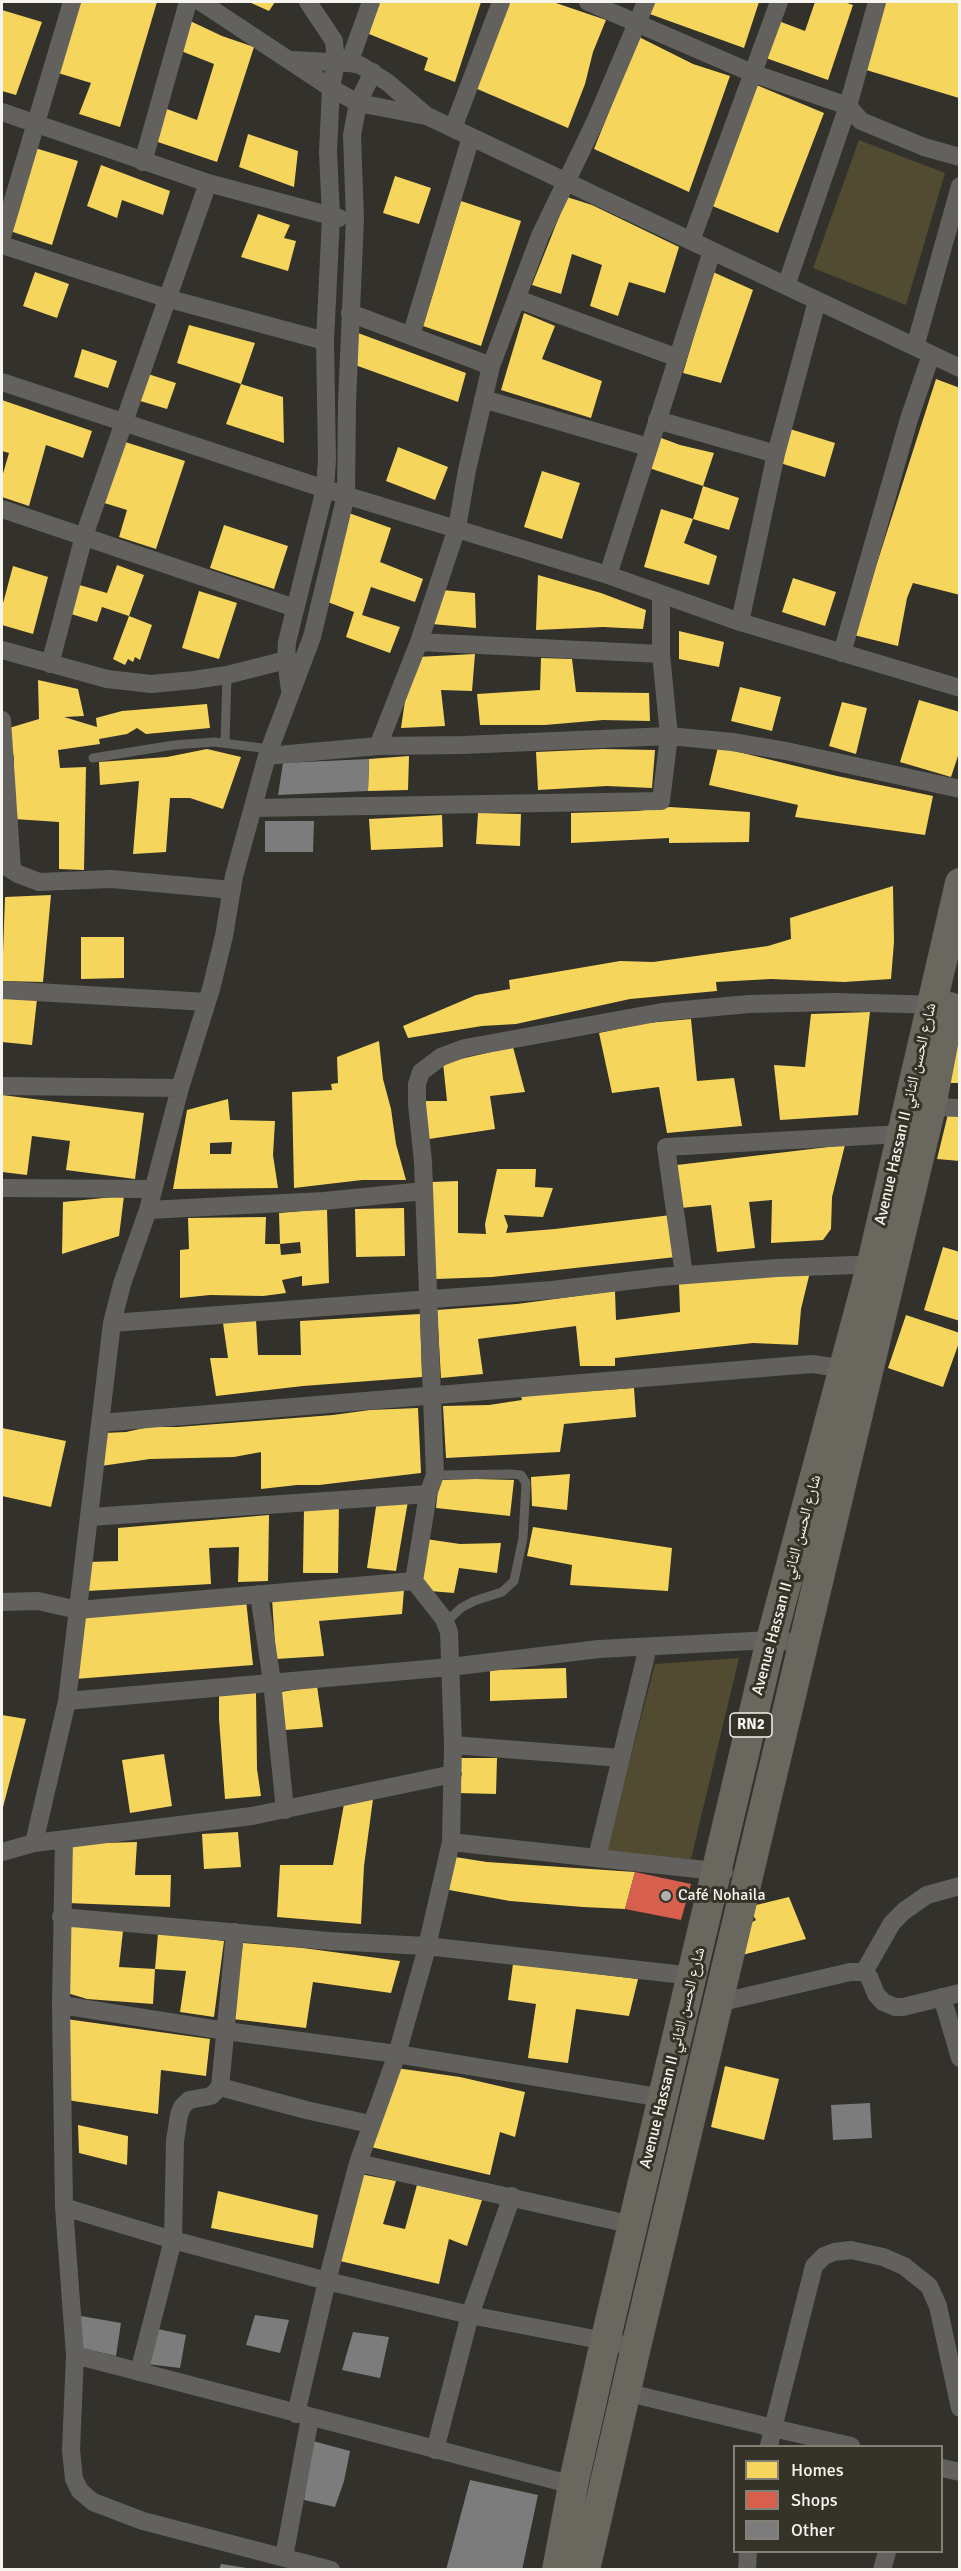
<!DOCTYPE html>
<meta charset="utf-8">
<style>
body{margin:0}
#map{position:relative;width:961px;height:2571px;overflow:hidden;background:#32312b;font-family:Signika,sans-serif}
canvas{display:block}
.frame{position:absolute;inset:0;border:3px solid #f5f4ee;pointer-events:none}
.legend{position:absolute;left:733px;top:2445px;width:210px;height:108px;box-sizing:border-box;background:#353228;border:2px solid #828077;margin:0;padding:8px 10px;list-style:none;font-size:18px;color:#f5f4ee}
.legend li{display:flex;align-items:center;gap:12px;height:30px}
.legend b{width:30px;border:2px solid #828077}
</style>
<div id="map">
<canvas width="961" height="2571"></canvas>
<div class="frame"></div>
<ul class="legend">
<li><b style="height:16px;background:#f6d55c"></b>Homes</li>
<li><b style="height:16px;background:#d6604d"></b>Shops</li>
<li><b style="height:16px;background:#7c7c7c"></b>Other</li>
</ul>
</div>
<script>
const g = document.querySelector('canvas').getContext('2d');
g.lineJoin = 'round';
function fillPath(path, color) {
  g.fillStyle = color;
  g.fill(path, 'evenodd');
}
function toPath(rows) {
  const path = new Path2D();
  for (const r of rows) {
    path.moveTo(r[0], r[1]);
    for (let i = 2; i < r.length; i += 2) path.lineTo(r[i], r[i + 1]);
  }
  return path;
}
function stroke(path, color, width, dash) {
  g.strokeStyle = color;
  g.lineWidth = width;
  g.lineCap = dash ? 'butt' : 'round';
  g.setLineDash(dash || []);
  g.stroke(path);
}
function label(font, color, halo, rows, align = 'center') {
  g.font = font + ' Signika,"Noto Naskh Arabic",sans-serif';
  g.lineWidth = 6;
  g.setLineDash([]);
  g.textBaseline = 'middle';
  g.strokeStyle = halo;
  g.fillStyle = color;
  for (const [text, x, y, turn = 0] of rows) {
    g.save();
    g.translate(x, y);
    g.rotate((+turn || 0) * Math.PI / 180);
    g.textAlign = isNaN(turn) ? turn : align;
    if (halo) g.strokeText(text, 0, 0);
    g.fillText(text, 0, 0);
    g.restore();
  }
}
fillPath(toPath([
 [859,140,945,173,906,305,813,268],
 [739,1658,691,1859,606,1852,655,1664]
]), '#514c31');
fillPath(toPath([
 [80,2,157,2,120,127,79,114,91,83,58,73],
 [249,2,275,2,269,11],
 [379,2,481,2,455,82,424,70,428,58,369,34],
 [505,2,553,2,606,20,593,52,585,84,568,128,475,88],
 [651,2,759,2,744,48,647,13],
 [815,2,844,2,853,5,828,80,763,57,776,20,805,31],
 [883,2,960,2,959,98,863,69],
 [2,10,42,22,16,95,2,91],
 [188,20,222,36,254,47,217,162,155,141,164,108,197,120,214,64,181,51],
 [639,37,693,64,730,76,689,192,594,149],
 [754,84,824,113,778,233,710,205],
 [248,134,298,151,294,187,239,167],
 [35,148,78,161,52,245,10,231],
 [101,165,170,191,163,215,122,200,117,218,87,206],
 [395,176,431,188,419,224,383,213],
 [567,197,592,205,679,247,665,293,629,282,618,316,590,306,602,265,572,254,561,294,532,285],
 [461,201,521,221,481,346,423,326],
 [258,214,290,225,284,238,296,241,288,271,241,257],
 [35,272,69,284,57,318,23,306],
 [713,272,753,290,721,383,683,373],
 [524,313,555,326,542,359,602,381,591,418,501,390],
 [189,325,255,343,241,384,177,363],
 [358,333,466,373,458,402,355,365],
 [82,349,117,361,108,388,74,377],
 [145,373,176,383,167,409,137,400],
 [936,379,960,388,960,595,913,583,907,598,898,646,854,635],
 [241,384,283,397,284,443,226,424],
 [2,400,92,431,83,458,46,445,29,506,2,497,2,477,9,453,2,451],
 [790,429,835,443,825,477,780,463],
 [656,436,680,445,714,453,703,486,646,467],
 [119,440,185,461,156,549,119,537,127,510,101,502],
 [398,447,448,467,435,500,386,481],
 [542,471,580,483,562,539,524,527],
 [703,486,739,498,729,530,693,519,684,543,717,556,709,585,644,567,661,509,693,519],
 [346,512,391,528,380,562,423,579,415,602,371,587,362,615,400,627,390,653,346,637,354,612,325,601],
 [224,525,288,546,274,589,210,568],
 [117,565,144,575,129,616,102,607,97,622,68,613,76,584,107,593],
 [13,566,48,577,33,634,2,625,2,607],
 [538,575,601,593,646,610,643,629,603,627,536,630],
 [793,578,836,592,825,626,782,612],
 [442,590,475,593,476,628,432,624],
 [199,591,237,603,219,659,182,648],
 [129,616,152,625,140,660,135,657,133,662,128,659,125,665,113,659],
 [679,631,724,642,719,667,679,659],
 [475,654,472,691,441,690,445,726,401,728,407,687,417,657],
 [541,658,572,659,576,692,649,693,650,721,603,720,545,725,480,725,477,694,540,690],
 [38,680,78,689,84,716,64,717,97,727,96,718,122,711,207,704,210,728,146,734,137,728,127,734,99,739,100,744,58,750,60,768,86,767,84,870,59,869,59,822,14,819,14,759,9,728,39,719],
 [740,687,781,697,772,731,731,721],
 [919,700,960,712,960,750,951,777,900,762],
 [842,702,867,708,856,754,829,746],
 [718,747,837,776,933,796,925,835,795,817,798,805,709,785],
 [207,749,241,757,223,809,190,798,170,798,166,852,133,854,139,781,100,785,99,762,167,757],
 [603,749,655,750,652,788,607,786,538,790,536,752],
 [409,756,408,790,368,791,369,759],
 [670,807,750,812,749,842,669,843,669,838,571,843,571,813,637,811],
 [478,813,521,814,520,846,476,844],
 [442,815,443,847,371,850,369,819],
 [893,886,894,942,891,979,844,982,771,979,716,982,717,991,630,999,516,1024,482,1026,408,1038,403,1026,476,995,510,989,509,980,620,961,653,962,768,946,791,939,790,918],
 [51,895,43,982,2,981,5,897],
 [81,937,124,937,124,978,81,979],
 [2,995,37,999,32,1045,2,1042],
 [870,1012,858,1115,780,1120,774,1065,805,1067,811,1014],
 [691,1019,697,1081,734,1078,742,1126,667,1133,659,1087,612,1093,599,1033,647,1023],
 [958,1039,960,1083,950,1083],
 [379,1041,383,1079,391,1109,396,1144,406,1180,362,1180,294,1188,292,1092,332,1090,331,1084,338,1083,337,1057],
 [513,1047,525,1092,490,1096,495,1129,429,1139,425,1101,447,1101,443,1063],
 [2,1095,144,1113,135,1179,66,1170,70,1141,32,1136,27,1175,2,1172],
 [228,1099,230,1120,275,1121,273,1155,278,1188,173,1189,187,1110],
 [232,1142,231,1154,210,1154,210,1143],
 [948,1114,960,1115,960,1161,937,1159],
 [845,1145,832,1197,831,1229,823,1240,771,1243,772,1200,749,1202,755,1248,717,1252,711,1205,681,1208,677,1165],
 [497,1169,536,1169,535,1187,553,1188,543,1217,504,1215,508,1226,506,1233,555,1229,671,1215,676,1257,492,1277,436,1279,430,1182,458,1181,458,1233,486,1234,485,1224],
 [124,1196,119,1236,62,1254,63,1202],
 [404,1208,405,1256,356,1257,355,1209],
 [327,1209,329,1283,302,1286,302,1276,282,1280,286,1293,263,1296,210,1295,180,1298,180,1250,189,1249,188,1218,266,1217,265,1244,280,1244,281,1255,301,1253,300,1242,280,1244,279,1213],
 [943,1247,960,1252,960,1321,924,1310],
 [810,1272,801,1309,798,1345,753,1343,615,1358,615,1366,580,1366,576,1326,478,1339,483,1374,441,1378,437,1310,517,1304,615,1291,616,1320,680,1312,679,1284],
 [420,1314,422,1377,303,1386,216,1396,210,1358,228,1358,223,1323,256,1320,258,1355,301,1355,300,1321],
 [906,1315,960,1333,960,1340,943,1387,888,1368],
 [634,1388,636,1417,564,1424,560,1452,446,1458,443,1406,489,1405,522,1400,521,1396],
 [418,1408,421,1473,319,1485,297,1485,261,1489,261,1452,234,1457,150,1459,101,1466,104,1433,126,1432,149,1427,178,1427,333,1415,370,1410],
 [2,1428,66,1441,51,1507,2,1496],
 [570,1474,567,1510,532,1506,531,1477],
 [476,1479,514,1480,510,1516,436,1508,439,1480],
 [377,1500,408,1501,396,1571,367,1568],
 [339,1504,338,1573,303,1573,304,1508],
 [269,1515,268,1581,238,1582,239,1547,209,1548,211,1584,87,1591,89,1562,118,1561,118,1528],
 [533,1527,672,1548,668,1591,570,1585,572,1565,527,1556],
 [426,1539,460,1544,501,1543,497,1573,459,1568,454,1593,430,1591,421,1582],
 [404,1590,402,1614,319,1621,324,1656,276,1659,272,1599],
 [246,1600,253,1665,75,1679,82,1615],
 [566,1668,567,1698,490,1701,490,1670],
 [317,1686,323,1727,285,1730,281,1692],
 [256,1692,257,1769,261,1796,225,1799,219,1719,219,1696],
 [2,1715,26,1719,2,1811],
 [164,1754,172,1806,130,1813,122,1760],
 [458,1758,497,1758,496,1794,458,1793],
 [373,1799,364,1866,361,1924,277,1917,280,1865,333,1865,344,1804],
 [238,1832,241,1867,204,1869,202,1834],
 [137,1842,135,1875,171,1875,170,1907,67,1903,69,1844],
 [455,1857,487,1862,635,1872,625,1909,583,1907,510,1901,449,1890],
 [789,1897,806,1939,742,1955,742,1928,756,1920,748,1907],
 [67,1924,123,1931,119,1967,155,1969,153,2004,87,1999,64,1992],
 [158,1933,224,1941,214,2017,180,2012,186,1971,155,1969],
 [243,1943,303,1948,400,1961,391,1993,313,1982,306,2028,233,2019],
 [513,1964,638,1979,629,2016,576,2009,568,2063,528,2058,536,2004,508,2000],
 [66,2019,210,2039,206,2076,161,2070,158,2114,67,2100],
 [725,2066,779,2079,764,2140,711,2127],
 [396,2068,460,2077,525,2092,515,2137,500,2132,490,2175,371,2147],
 [78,2125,128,2136,127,2165,79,2153],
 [360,2174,396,2181,383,2224,405,2229,417,2185,482,2200,467,2246,449,2239,439,2284,340,2261],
 [218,2191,318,2215,313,2248,211,2228]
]), '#f6d55c');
fillPath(toPath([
 [635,1872,691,1884,681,1920,625,1909]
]), '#d6604d');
fillPath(toPath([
 [369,759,368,791,278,795,283,763],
 [265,821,314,821,313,852,265,852],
 [870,2103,872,2138,833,2140,831,2105],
 [255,2315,289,2320,280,2353,246,2345],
 [81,2316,121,2323,116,2356,81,2348],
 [158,2329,186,2335,180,2368,147,2364],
 [353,2332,389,2337,380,2378,342,2370],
 [313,2441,350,2451,344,2481,335,2507,304,2500],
 [470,2480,538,2495,522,2570,446,2570],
 [221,2564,247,2568,247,2570,219,2570]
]), '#7c7c7c');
stroke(toPath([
 [225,742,227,675],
 [93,758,174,745,214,742,270,749],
 [435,1475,511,1474,521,1475,526,1483,523,1538,514,1581,502,1592,474,1601,461,1608,446,1622]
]), '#62615d', 9);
stroke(toPath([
 [201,2,331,88,358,103,426,116],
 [588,2,752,73,848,106,861,121,924,147,960,157],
 [291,60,349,63,360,65,387,82,427,116,960,368],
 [349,63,371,2],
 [2,112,208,183,84,536,50,664],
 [453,128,501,2],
 [143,162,188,2],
 [208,183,339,218],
 [2,237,72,2],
 [691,241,779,2],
 [2,245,166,298,325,341],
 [786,286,848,106,877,2],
 [517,299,678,358],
 [350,313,491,366],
 [411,336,471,137],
 [915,347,960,186],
 [2,382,325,489,608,575,740,622,960,688],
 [483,399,648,447],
 [657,420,776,454],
 [2,509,295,608],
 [608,575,712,251],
 [740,622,776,454,817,301],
 [419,642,661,654],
 [2,650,107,679,151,684,194,680,227,675,286,660,296,662],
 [842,653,909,419,931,355],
 [290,690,286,660,287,642,325,489,327,459,325,341,331,217,328,152,331,88,336,62,334,41,308,2],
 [2,720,12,870],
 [378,746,419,642,457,528,467,470,491,366,540,236,595,122,646,2],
 [267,756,378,746,463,745,669,736,732,742,786,751,960,789],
 [253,808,661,801,669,736,661,654,661,594],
 [2,864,18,874,39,882,111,879,232,890],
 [2,990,207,1002],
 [2,1086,180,1088],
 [931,1107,960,1108],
 [2,1188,153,1189],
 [148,1210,324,1201,424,1191],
 [684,1275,666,1147,902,1134],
 [112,1323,552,1290,661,1277,777,1268,880,1264],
 [100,1423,775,1367,813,1364,851,1370],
 [90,1517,428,1494],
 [259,1594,272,1682,285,1810],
 [2,1602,38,1601,78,1610,414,1581],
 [67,1701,450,1667,599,1649,771,1640,803,1643],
 [453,1745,621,1758,648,1647],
 [64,1839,61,2005,64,2207,75,2355,71,2450,74,2479,80,2491,93,2502,143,2521,331,2570],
 [451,1842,724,1872],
 [34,1843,67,1701,112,1323,122,1284,148,1210,180,1088,211,989,224,936,234,876,267,756,312,637,346,495,347,402,355,219,352,135,358,103,373,72],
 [2,1852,34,1843,252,1816,453,1774],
 [597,1857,621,1758],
 [61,1917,329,1941,426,1946,693,1976],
 [864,1972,892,1923,904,1911,927,1895,960,1886],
 [942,1997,960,2058],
 [718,2003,850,1972,864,1972,869,1977,876,1994,883,2002,895,2007,903,2007,960,1993],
 [61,2005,226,2031,397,2054,663,2098],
 [220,2087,306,2110,370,2124],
 [358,2163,633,2225],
 [64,2207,173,2240,327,2281,470,2315,636,2347],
 [75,2355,573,2485],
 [139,2372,173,2240,175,2141,179,2115,182,2107,189,2100,211,2096,220,2087,235,1932],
 [625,2392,773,2428,814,2266,824,2256,834,2252,851,2250,883,2257,904,2266,929,2286,938,2306,960,2408],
 [296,2414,327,2281,358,2163,397,2054,425,1955,451,1842,453,1745,449,1632,444,1619,414,1581,428,1494,435,1475,423,1162,417,1104,417,1084,421,1072,441,1057,465,1048,662,1012,749,1004,835,1002,941,1005],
 [769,2446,773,2428,851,2446],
 [435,2450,470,2315,512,2196],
 [942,2468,960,2472],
 [284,2557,310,2418],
 [747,2570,748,2552],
 [882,2570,887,2552]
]), '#62615d', 18);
stroke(toPath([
 [557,2570,573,2485,605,2342,771,1640,872,1263,960,883],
 [585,2570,636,2347,931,1107,950,1007]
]), '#69675e', 30);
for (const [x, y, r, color] of [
 [666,1896,6,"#b1b0aa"]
]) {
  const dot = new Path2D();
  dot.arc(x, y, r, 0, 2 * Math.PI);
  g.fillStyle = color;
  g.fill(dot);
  stroke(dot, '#353228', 2);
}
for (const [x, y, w] of [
 [751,1725,42]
]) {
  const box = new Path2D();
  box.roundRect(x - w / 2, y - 12, w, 24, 4.5);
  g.fillStyle = '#353228';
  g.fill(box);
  stroke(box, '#f5f4ee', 1.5);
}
label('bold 15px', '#f5f4ee', null, [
 ["RN2",751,1725]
]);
label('16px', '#f5f4ee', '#353228', [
 ["Avenue Hassan II شارع الحسن الثاني",906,1114,-77],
 ["Avenue Hassan II شارع الحسن الثاني",787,1585,-75],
 ["Avenue Hassan II شارع الحسن الثاني",673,2058,-76]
]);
label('16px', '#f5f4ee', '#353228', [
 ["Café Nohaila",678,1896]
], 'left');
</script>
